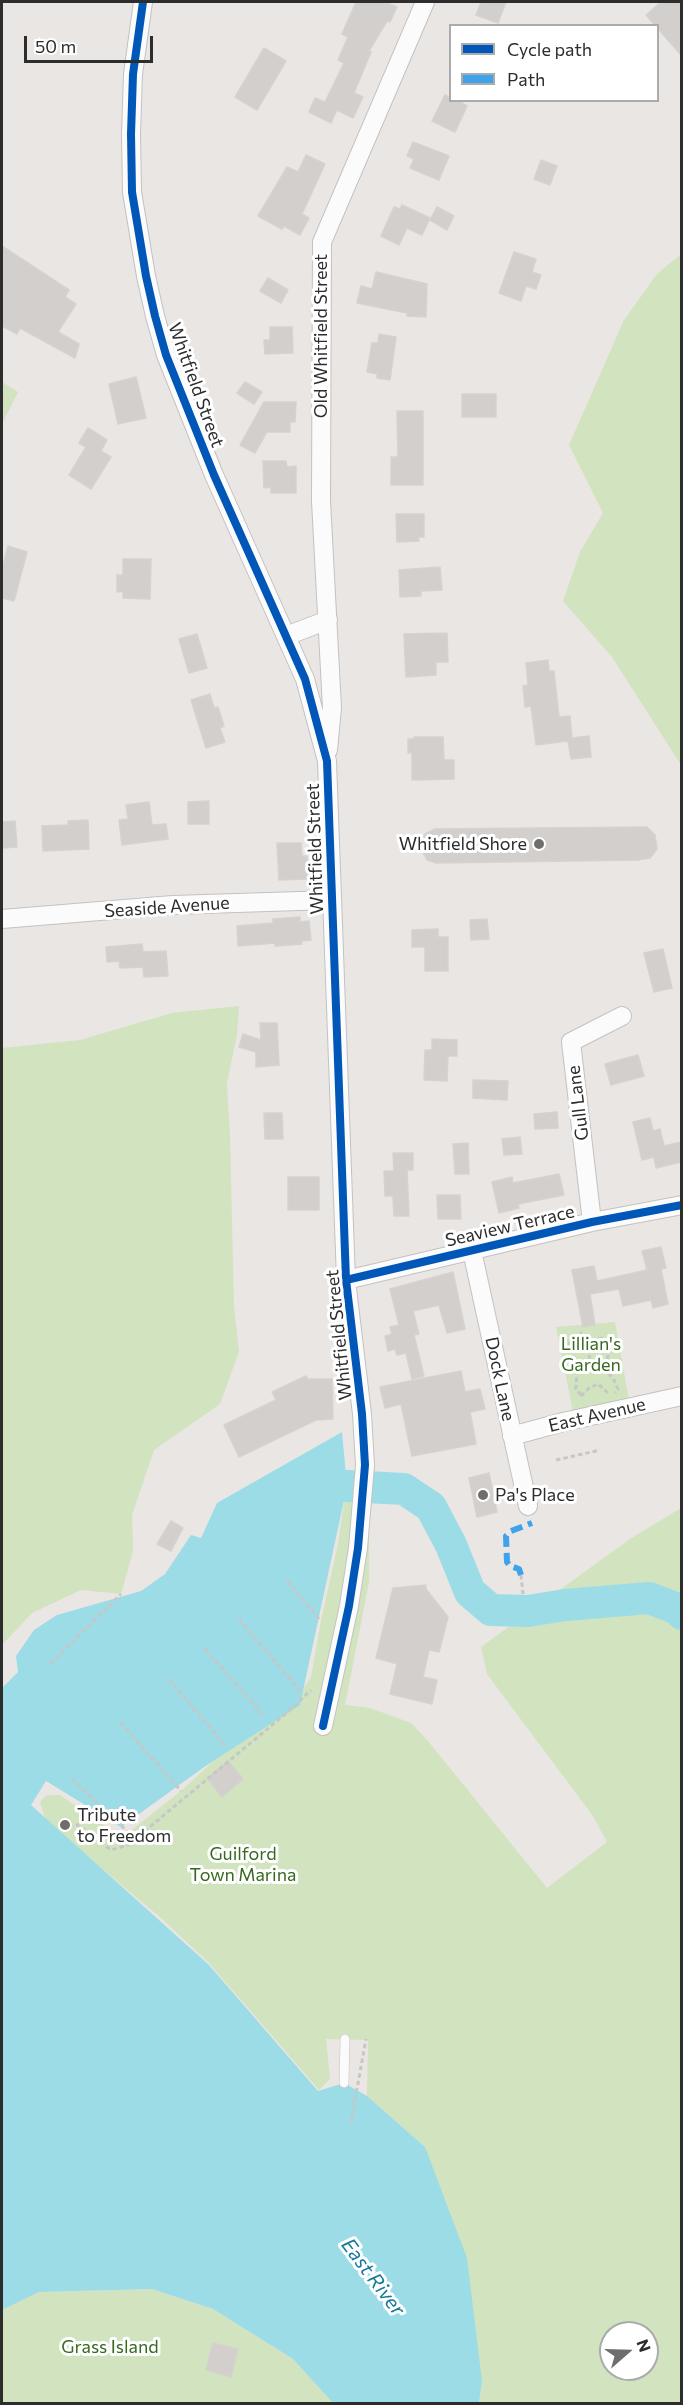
<!DOCTYPE html>
<style>
body{margin:0}
#map{position:relative;width:683px;height:2405px;overflow:hidden;background:#eae6e3;font-family:Commissioner,sans-serif}
canvas{display:block}
.frame{position:absolute;inset:0;border:3px solid #2d2d2d;pointer-events:none}
.legend{position:absolute;left:449px;top:24px;width:210px;height:78px;box-sizing:border-box;background:#fff;border:2px solid #ababab;margin:0;padding:8px 10px;list-style:none;font-size:18px;color:#2d2d2d}
.legend li{display:flex;align-items:center;gap:12px;height:30px}
.legend b{width:30px;border:2px solid #ababab}
.north{position:absolute;left:599px;top:2321px;width:60px;height:60px;box-sizing:border-box;background:#fff;border:2px solid #ababab;border-radius:50%;rotate:70deg;font-size:16px;font-weight:700;line-height:24px;text-align:center;color:#2d2d2d}
.north::after{content:'';display:block;margin:auto;width:21px;height:27px;background:#6f6e6d;clip-path:polygon(50% 0,100% 100%,50% 72%,0 100%)}
.scale{position:absolute;left:24px;top:36px;width:129px;height:27px;box-sizing:border-box;border:3px solid #2d2d2d;border-top:0;padding-left:8px;font-size:18px;line-height:21px;white-space:nowrap;color:#2d2d2d;-webkit-text-stroke:4px #fff;paint-order:stroke}
</style>
<div id="map">
<canvas width="683" height="2405"></canvas>
<div class="frame"></div>
<ul class="legend">
<li><b style="height:8px;background:#0057b8"></b>Cycle path</li>
<li><b style="height:8px;background:#3ea3eb"></b>Path</li>
</ul>
<div class="north">N</div>
<div class="scale">50 m</div>
</div>
<script>
const g = document.querySelector('canvas').getContext('2d');
g.lineJoin = 'round';
function fillPath(path, color) {
  g.fillStyle = color;
  g.fill(path, 'evenodd');
}
function toPath(rows) {
  const path = new Path2D();
  for (const r of rows) {
    path.moveTo(r[0], r[1]);
    for (let i = 2; i < r.length; i += 2) path.lineTo(r[i], r[i + 1]);
  }
  return path;
}
function stroke(path, color, width, dash) {
  g.strokeStyle = color;
  g.lineWidth = width;
  g.lineCap = dash ? 'butt' : 'round';
  g.setLineDash(dash || []);
  g.stroke(path);
}
function label(font, color, halo, rows, align = 'center') {
  g.font = font + ' Commissioner,sans-serif';
  g.lineWidth = 6;
  g.setLineDash([]);
  g.textBaseline = 'middle';
  g.strokeStyle = halo;
  g.fillStyle = color;
  for (const [text, x, y, turn = 0] of rows) {
    g.save();
    g.translate(x, y);
    g.rotate((+turn || 0) * Math.PI / 180);
    g.textAlign = isNaN(turn) ? turn : align;
    if (halo) g.strokeText(text, 0, 0);
    g.fillText(text, 0, 0);
    g.restore();
  }
}
fillPath(toPath([
 [681,254,681,765,612,657,563,601,580,552,603,513,569,445,624,320,657,274],
 [2,382,18,392,2,424],
 [239,1006,237,1035,227,1083,230,1136,234,1306,239,1352,220,1404,154,1450,132,1515,133,1551,121,1594,81,1590,32,1613,2,1645,2,1048,80,1040,172,1013],
 [615,1322,629,1400,573,1412,556,1327],
 [344,1501,369,1503,369,1582,345,1705,370,1708,411,1723,428,1741,547,1888,607,1842,593,1816,487,1674,481,1647,630,1539,681,1508,681,2403,479,2403,482,2381,425,2147,367,2096,368,2040,326,2039,330,2079,319,2090,208,1962,161,1918,46,1822,40,1802,47,1795,60,1795,111,1830,129,1832,181,1791,263,1715,301,1692,311,1677,321,1621,338,1544],
 [611,2333,647,2333,647,2369,611,2369],
 [152,2289,213,2309,293,2359,333,2403,2,2404,2,2310,39,2292]
]), '#d1e3bf');
fillPath(toPath([
 [342,1432,347,1486,300,1705,207,1765,121,1827,46,1781,31,1805,209,1965,318,2091,344,2083,367,2096,425,2147,467,2258,482,2381,479,2403,333,2403,293,2359,213,2309,152,2289,39,2292,2,2310,2,1688,18,1672,16,1656,34,1630,57,1615,141,1591,165,1574,191,1535,201,1538,217,1503]
]), '#9cdce7');
stroke(toPath([
 [347,1486,404,1489,431,1507,451,1545,470,1592,491,1610,528,1611,565,1605,649,1598,678,1609,682,1614]
]), '#9cdce7', 32);
const building = toPath([
 [356,2,385,2,397,7,390,22,387,21,369,51,371,52,354,93,363,97,353,118,337,110,331,123,309,112,315,98,325,102,344,63,338,60,348,37,342,34,356,2],
 [481,2,506,2,498,23,476,15,481,2],
 [661,2,681,2,681,55,646,15,661,2],
 [264,48,286,61,257,110,235,97,264,48],
 [445,95,450,98,450,100,457,100,467,106,455,132,432,121,445,95],
 [413,142,449,156,439,180,410,168,414,159,407,156,413,142],
 [306,155,325,164,302,214,309,218,300,235,284,226,282,229,258,216,287,167,298,172,306,155],
 [541,160,557,166,550,185,534,179,541,160],
 [402,205,430,218,422,235,407,228,399,245,381,236,394,207,400,209,402,205],
 [437,207,454,216,447,230,430,220,437,207],
 [2,246,69,290,65,297,76,304,58,332,79,344,75,358,20,328,17,334,2,326,2,246],
 [514,252,536,259,532,272,541,275,536,289,526,286,521,301,499,293,514,252],
 [376,272,427,284,426,317,407,316,407,313,357,303,361,286,372,289,376,272],
 [268,278,288,290,281,303,260,291,268,278],
 [270,327,292,327,293,353,265,354,264,340,270,340,270,327],
 [379,334,396,337,390,380,377,378,377,374,367,372,372,343,378,343,379,334],
 [136,377,146,418,118,424,109,384,136,377],
 [245,382,262,392,254,404,237,393,245,382],
 [462,394,496,394,496,417,462,417,462,394],
 [264,402,296,402,295,422,290,422,290,432,267,432,255,453,240,445,264,402],
 [397,411,423,411,423,485,391,485,391,457,398,457,397,411],
 [88,428,107,440,101,451,111,457,91,489,69,475,86,447,79,443,88,428],
 [263,461,286,461,287,467,296,466,296,493,271,493,271,487,264,488,263,461],
 [396,514,424,514,424,537,418,537,419,541,397,542,396,514],
 [8,546,27,552,14,601,2,598,2,569,8,546],
 [123,559,151,559,150,599,123,598,123,591,117,592,117,575,123,575,123,559],
 [440,567,442,590,421,591,421,596,400,597,399,570,440,567],
 [447,633,448,662,436,662,436,675,406,677,404,634,447,633],
 [197,634,207,668,189,673,179,639,197,634],
 [548,660,549,671,554,671,559,717,570,716,572,738,589,736,591,757,571,759,568,741,536,745,531,706,525,707,523,686,528,685,526,663,548,660],
 [210,694,214,708,218,707,224,726,220,728,225,742,206,748,191,700,210,694],
 [414,737,443,737,444,760,454,760,454,779,412,780,412,753,408,753,408,739,414,739,414,737],
 [209,801,209,824,188,824,188,802,209,801],
 [149,802,152,825,166,824,168,839,122,845,119,820,128,819,126,805,149,802],
 [88,820,89,849,43,851,42,826,68,825,68,821,88,820],
 [15,821,17,847,2,848,2,822,15,821],
 [647,827,655,835,657,849,650,858,638,860,436,863,427,860,420,847,425,834,435,829,647,827],
 [277,843,301,843,302,856,307,856,308,879,279,880,277,843],
 [300,917,300,922,309,921,311,940,301,941,302,944,275,946,275,943,238,946,237,926,273,923,273,919,300,917],
 [487,919,489,939,471,940,470,920,487,919],
 [438,929,438,937,448,937,448,971,425,971,425,947,412,947,412,930,438,929],
 [142,944,143,952,166,951,168,976,144,977,143,967,120,968,119,961,107,962,106,947,142,944],
 [663,949,672,988,654,992,644,953,663,949],
 [260,1023,277,1023,279,1065,256,1067,256,1052,239,1047,243,1034,261,1040,260,1023],
 [432,1039,457,1040,457,1056,448,1056,447,1081,424,1080,425,1050,432,1050,432,1039],
 [638,1055,644,1076,611,1085,605,1064,638,1055],
 [473,1080,508,1081,507,1100,473,1098,473,1080],
 [557,1112,558,1128,535,1129,534,1114,557,1112],
 [264,1113,282,1113,283,1139,265,1139,264,1113],
 [650,1118,653,1131,660,1129,664,1146,681,1142,681,1162,656,1168,654,1157,642,1160,633,1122,650,1118],
 [520,1137,522,1154,504,1155,502,1139,520,1137],
 [468,1143,469,1174,455,1174,453,1144,468,1143],
 [393,1153,413,1153,413,1170,407,1170,409,1216,394,1216,393,1196,385,1196,384,1171,394,1171,393,1153],
 [559,1174,564,1195,518,1204,519,1208,499,1213,492,1182,512,1177,513,1183,559,1174],
 [288,1177,319,1177,319,1210,288,1210,288,1177],
 [437,1195,460,1195,461,1219,438,1219,437,1195],
 [661,1247,666,1268,661,1269,668,1304,653,1308,651,1300,623,1306,619,1289,590,1294,595,1325,583,1327,572,1270,594,1266,597,1281,647,1270,642,1251,661,1247],
 [453,1272,465,1329,447,1333,439,1305,413,1311,419,1334,414,1335,424,1376,412,1379,406,1353,397,1355,395,1349,388,1351,385,1336,392,1334,390,1327,399,1325,390,1289,453,1272],
 [461,1371,465,1392,480,1389,485,1409,470,1412,476,1444,412,1456,401,1404,385,1408,380,1387,461,1371],
 [306,1376,308,1379,332,1379,333,1419,316,1420,239,1457,224,1425,276,1400,272,1392,306,1376],
 [489,1473,497,1512,477,1517,469,1478,489,1473],
 [171,1521,183,1528,171,1551,157,1544,171,1521],
 [426,1585,426,1589,448,1617,439,1652,429,1650,423,1677,437,1680,432,1704,390,1694,397,1664,376,1658,393,1588,426,1585],
 [228,1761,243,1779,222,1797,207,1778,228,1761],
 [213,2343,238,2349,231,2377,206,2370,213,2343]
]);
fillPath(building, '#d2cfcc');
stroke(building, '#d5d2cf', 1.5);
const lane = toPath([
 [344,2083,345,2039]
]);
const street = toPath([
 [143,2,133,74,131,134,132,192,146,276,155,316,166,355,214,475,305,679,327,761,346,1280,362,1414,365,1465,358,1548,349,1606,323,1726],
 [286,636,328,620],
 [328,750,332,708,321,501,322,242,425,2],
 [2,919,173,905,332,900],
 [592,1222,571,1042,622,1016],
 [472,1251,528,1506],
 [346,1280,592,1222,682,1205],
 [512,1436,563,1422,682,1396]
]);
stroke(lane, '#c3c2c2', 10);
stroke(street, '#c3c2c2', 20);
stroke(toPath([
 [591,1340,589,1360,598,1370,606,1371,613,1378,618,1389,615,1393],
 [591,1340,603,1338,605,1343,608,1354,606,1371],
 [581,1395,576,1389,577,1369,569,1344,572,1338,582,1333,590,1339],
 [581,1396,589,1388,598,1384,610,1395],
 [556,1460,600,1450],
 [521,1575,523,1594],
 [287,1581,321,1621],
 [239,1619,301,1692],
 [205,1649,263,1715],
 [50,1664,121,1594],
 [169,1679,227,1748],
 [121,1723,181,1791],
 [72,1779,128,1832],
 [76,1824,111,1850,128,1845,289,1711,311,1690],
 [351,2122,366,2039]
]), '#c7c7c6', 3, [4.5, 3]);
stroke(lane, '#fcfbfb', 9);
stroke(street, '#fcfbfb', 18);
stroke(toPath([
 [521,1575,519,1569,510,1566,507,1562,506,1536,511,1531,532,1523]
]), '#3ea3eb', 6, [12, 6]);
stroke(toPath([
 [143,2,133,74,131,134,132,192,146,276,155,316,166,355,214,475,305,679,327,761,346,1280,362,1414,365,1465,358,1548,349,1606,323,1726],
 [346,1280,592,1222,682,1205]
]), '#0057b8', 8);
for (const [x, y, r, color] of [
 [539,844,6,"#6f6e6d"],
 [483,1495,6,"#6f6e6d"],
 [65,1825,6,"#6f6e6d"]
]) {
  const dot = new Path2D();
  dot.arc(x, y, r, 0, 2 * Math.PI);
  g.fillStyle = color;
  g.fill(dot);
  stroke(dot, '#fff', 2);
}
label('18px', '#2d2d2d', '#fff', [
 ["Old Whitfield Street",321,336,-90],
 ["Whitfield Street",196,385,70],
 ["Whitfield Street",315,849,-92],
 ["Seaside Avenue",167,907,-4],
 ["Gull Lane",578,1103,-97],
 ["Seaview Terrace",510,1226,-13],
 ["Whitfield Street",339,1335,-96],
 ["Dock Lane",500,1379,78],
 ["East Avenue",597,1415,-13]
]);
label('18px', '#2d2d2d', '#fff', [
 ["Whitfield Shore",527,844,"right"],
 ["Pa's Place",495,1495],
 ["Tribute",77,1815],
 ["to Freedom",77,1836]
], 'left');
label('18px', '#36681f', '#fff', [
 ["Lillian's",591,1344],
 ["Garden",591,1365],
 ["Guilford",243,1854],
 ["Town Marina",243,1875],
 ["Grass Island",110,2347]
]);
label('italic 20px', '#157999', '#fff', [
 ["East River",373,2277,53]
]);
</script>
